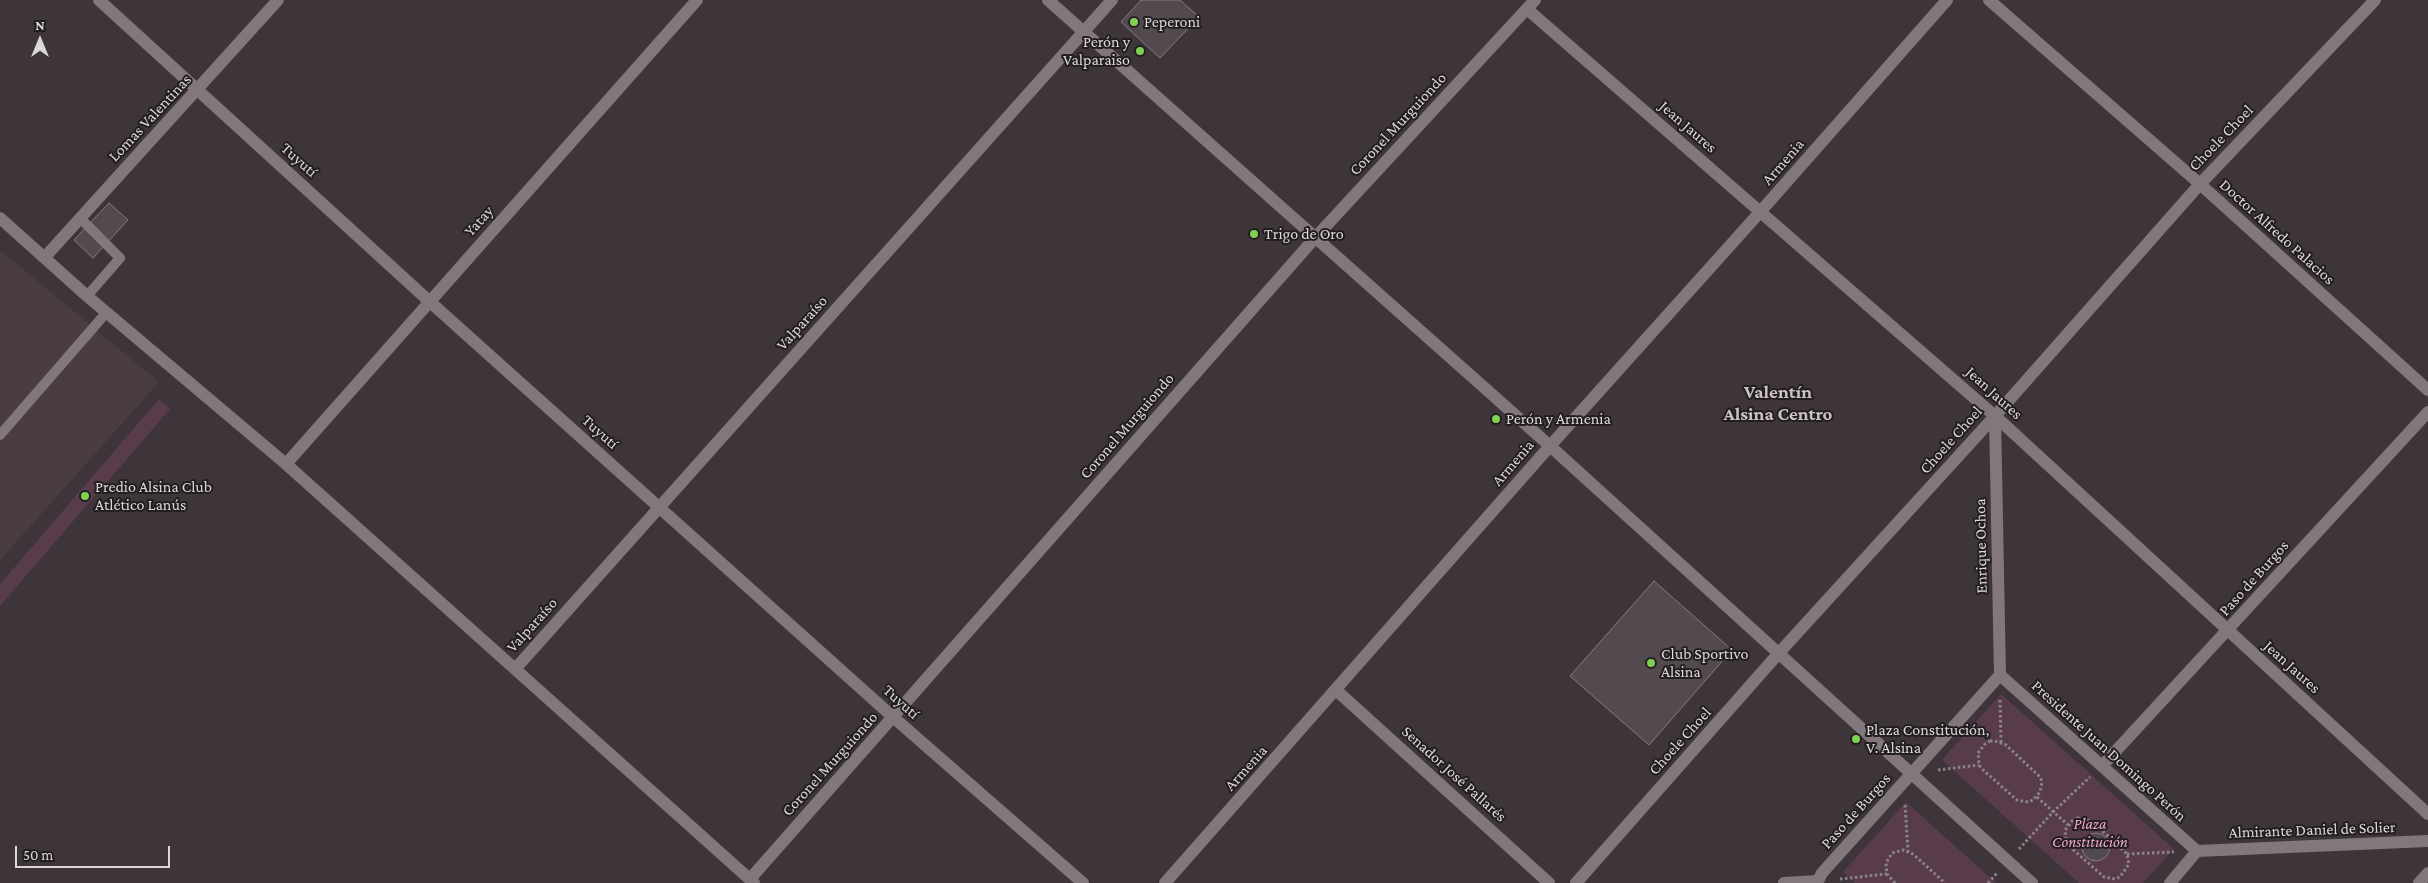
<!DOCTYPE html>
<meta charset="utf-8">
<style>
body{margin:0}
#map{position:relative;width:2428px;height:883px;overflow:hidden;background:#3d3539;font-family:"Crimson Pro",serif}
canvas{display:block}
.north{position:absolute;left:15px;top:15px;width:50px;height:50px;-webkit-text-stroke:4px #221e20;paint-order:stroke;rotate:0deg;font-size:14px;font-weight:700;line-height:20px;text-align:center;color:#dcd7da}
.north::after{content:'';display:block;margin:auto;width:18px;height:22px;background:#dcd7da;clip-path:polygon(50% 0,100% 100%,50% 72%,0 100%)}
.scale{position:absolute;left:15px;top:846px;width:155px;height:22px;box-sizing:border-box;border:2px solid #dcd7da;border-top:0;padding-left:6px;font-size:15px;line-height:18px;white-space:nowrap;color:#dcd7da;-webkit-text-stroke:4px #221e20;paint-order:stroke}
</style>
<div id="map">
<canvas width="2428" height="883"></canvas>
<div class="north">N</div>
<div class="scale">50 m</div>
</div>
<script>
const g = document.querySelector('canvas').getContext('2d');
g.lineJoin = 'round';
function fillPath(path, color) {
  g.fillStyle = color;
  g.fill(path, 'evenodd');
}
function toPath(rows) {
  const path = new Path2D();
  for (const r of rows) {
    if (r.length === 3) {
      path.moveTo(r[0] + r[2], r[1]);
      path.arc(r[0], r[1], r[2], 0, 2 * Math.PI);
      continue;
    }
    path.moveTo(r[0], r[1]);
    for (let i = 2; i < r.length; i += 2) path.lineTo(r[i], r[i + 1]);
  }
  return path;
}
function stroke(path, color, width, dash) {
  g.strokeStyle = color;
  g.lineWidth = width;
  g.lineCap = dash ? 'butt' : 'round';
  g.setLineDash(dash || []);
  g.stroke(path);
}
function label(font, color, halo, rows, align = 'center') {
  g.font = font + ' "Crimson Pro",serif';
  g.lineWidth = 4;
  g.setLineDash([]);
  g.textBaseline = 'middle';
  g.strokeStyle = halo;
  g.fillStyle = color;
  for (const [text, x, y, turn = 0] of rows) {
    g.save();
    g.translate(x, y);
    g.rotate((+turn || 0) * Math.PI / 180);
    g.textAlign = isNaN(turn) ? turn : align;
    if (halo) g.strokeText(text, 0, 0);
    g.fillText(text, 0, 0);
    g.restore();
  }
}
fillPath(toPath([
 [0,250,159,382,0,560]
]), '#4a3c43');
fillPath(toPath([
 [159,399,170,409,0,606,0,584],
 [2001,694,2174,849,2143,883,2079,883,1942,760],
 [1906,802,1996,883,1855,883,1843,872]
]), '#583c4b');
const building = toPath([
 [1141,0,1180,0,1199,17,1160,58,1121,22,1141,0],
 [109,203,128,220,93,258,74,240,109,203],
 [1654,581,1732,650,1649,745,1570,676,1654,581],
 [2096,847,14]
]);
fillPath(building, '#524a4e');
stroke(building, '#857b80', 1);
stroke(toPath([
 [2000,700,2001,742],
 [1990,741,1995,741,2006,745,2040,777,2042,782,2040,792,2033,800,2028,802,2017,800,1982,769,1979,765,1978,753,1985,744,1990,741],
 [1938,770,1979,765],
 [2037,797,2068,825],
 [1905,805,1908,851],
 [2077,818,2082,818,2093,822,2127,854,2129,864,2120,877,2115,879,2104,877,2069,846,2066,842,2065,830,2072,821,2077,818],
 [2019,849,2053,812,2090,777],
 [2127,854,2174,852],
 [1840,879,1887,874],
 [1895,883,1887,874,1886,863,1892,853,1903,850,1913,854,1945,883],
 [1988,883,1998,872]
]), '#8a8487', 3, [2.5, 2.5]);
stroke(toPath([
 [80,218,120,258,87,296],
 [0,435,106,313]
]), '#81777c', 10);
stroke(toPath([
 [99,0,429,301,893,717,1083,883],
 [1989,0,2200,184,2428,390],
 [1527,9,1995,416,2428,814],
 [45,257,278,0],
 [1995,416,2000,675],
 [286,464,697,0],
 [516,668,1112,0],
 [2000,675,2197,851],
 [1336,690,1549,883],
 [2102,766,2428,412],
 [2197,851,2428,841],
 [750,879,1314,239,1535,0],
 [1818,881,1822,873,2000,675],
 [1165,883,1550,446,1761,211,1947,0],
 [1576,883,1778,654,1995,416,2200,184,2375,0],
 [1784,883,1818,881],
 [2170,883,2197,851],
 [2419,883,2428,873]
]), '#81777c', 12);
stroke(toPath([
 [1048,0,1550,446,2032,883],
 [0,218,87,296,286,464,754,883]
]), '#81777c', 12);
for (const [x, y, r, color] of [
 [1134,22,5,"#80d051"],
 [1140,51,5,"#80d051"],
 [1254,234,5,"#80d051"],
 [1496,419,5,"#80d051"],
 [85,496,5,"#80d051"],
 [1651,663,5,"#80d051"],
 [1856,739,5,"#80d051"]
]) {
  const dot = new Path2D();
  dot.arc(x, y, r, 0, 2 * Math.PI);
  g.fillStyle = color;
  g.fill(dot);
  stroke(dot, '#221e20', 2);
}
label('16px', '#dcd7da', '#221e20', [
 ["Peperoni",1144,22],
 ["Perón y",1130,42,"right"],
 ["Valparaiso",1130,60,"right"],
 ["Trigo de Oro",1264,234],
 ["Perón y Armenia",1506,419],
 ["Predio Alsina Club",95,487],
 ["Atlético Lanús",95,505],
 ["Club Sportivo",1661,654],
 ["Alsina",1661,672],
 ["Plaza Constitución,",1866,730],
 ["V. Alsina",1866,748]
], 'left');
label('16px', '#dcd7da', '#221e20', [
 ["Lomas Valentinas",150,118,-47],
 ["Coronel Murguiondo",1398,124,-47],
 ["Jean Jaures",1688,127,41],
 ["Choele Choel",2221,138,-46],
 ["Tuyutí",299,160,42],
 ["Armenia",1783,162,-49],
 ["Yatay",479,221,-48],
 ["Doctor Alfredo Palacios",2277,232,42],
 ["Valparaíso",802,323,-48],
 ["Jean Jaures",1994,393,42],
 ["Coronel Murguiondo",1127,426,-49],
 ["Tuyutí",600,432,42],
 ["Choele Choel",1951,440,-48],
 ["Armenia",1513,463,-49],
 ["Enrique Ochoa",1981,546,-91],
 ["Paso de Burgos",2254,578,-48],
 ["Valparaíso",532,625,-48],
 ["Jean Jaures",2292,667,42],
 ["Tuyutí",901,702,42],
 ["Choele Choel",1680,741,-48],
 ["Presidente Juan Domingo Perón",2109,751,42],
 ["Coronel Murguiondo",830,764,-48],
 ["Armenia",1246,768,-48],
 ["Senador José Pallarés",1454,774,42],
 ["Paso de Burgos",1856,811,-48],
 ["Almirante Daniel de Solier",2312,830,-2]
]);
label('italic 16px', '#f0a6ce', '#221e20', [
 ["Plaza",2090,824],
 ["Constitución",2090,842]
]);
label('bold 19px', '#ccc1c7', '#221e20', [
 ["Valentín",1778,392],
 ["Alsina Centro",1778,414]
]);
</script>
